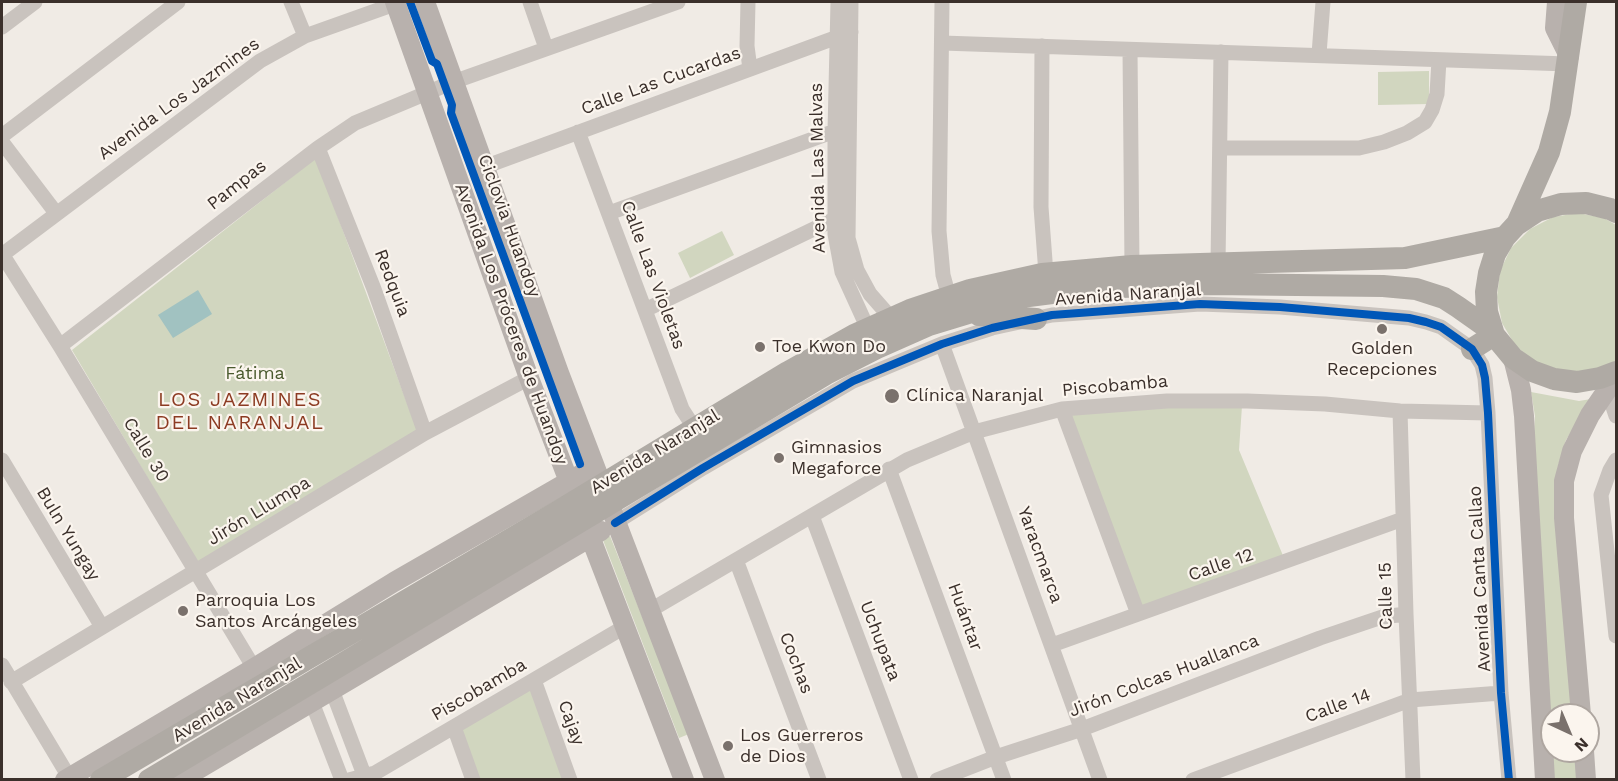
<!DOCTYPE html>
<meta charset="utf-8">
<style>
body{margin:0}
#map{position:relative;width:1618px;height:781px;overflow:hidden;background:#f0ebe5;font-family:"Work Sans",sans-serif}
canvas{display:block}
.frame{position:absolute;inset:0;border:3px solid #3b302b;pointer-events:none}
.north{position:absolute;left:1540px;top:703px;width:60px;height:60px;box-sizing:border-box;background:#fbf5ee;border:2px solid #aea6a0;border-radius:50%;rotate:136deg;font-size:16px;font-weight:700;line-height:24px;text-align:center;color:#3b302b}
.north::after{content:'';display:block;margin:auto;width:21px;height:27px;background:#7a716c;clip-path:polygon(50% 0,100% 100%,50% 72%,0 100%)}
</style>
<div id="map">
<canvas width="1618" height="781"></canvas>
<div class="frame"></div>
<div class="north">N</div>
</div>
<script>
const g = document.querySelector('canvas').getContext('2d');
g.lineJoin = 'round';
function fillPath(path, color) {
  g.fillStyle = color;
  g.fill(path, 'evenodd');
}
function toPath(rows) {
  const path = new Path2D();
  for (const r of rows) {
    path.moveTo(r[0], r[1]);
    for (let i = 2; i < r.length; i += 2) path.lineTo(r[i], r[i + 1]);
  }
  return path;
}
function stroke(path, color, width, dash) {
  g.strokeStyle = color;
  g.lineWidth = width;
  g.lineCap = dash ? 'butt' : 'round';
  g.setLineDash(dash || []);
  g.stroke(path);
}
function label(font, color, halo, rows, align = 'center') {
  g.font = font + ' "Work Sans",sans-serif';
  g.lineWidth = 4.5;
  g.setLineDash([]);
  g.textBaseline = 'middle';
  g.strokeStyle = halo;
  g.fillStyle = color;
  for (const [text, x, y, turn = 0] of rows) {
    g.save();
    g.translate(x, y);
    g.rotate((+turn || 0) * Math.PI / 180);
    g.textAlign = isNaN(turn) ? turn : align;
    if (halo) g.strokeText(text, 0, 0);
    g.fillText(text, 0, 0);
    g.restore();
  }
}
fillPath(toPath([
 [1429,71,1429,104,1378,105,1378,72],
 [316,158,417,430,198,563,72,350],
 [1578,213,1604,218,1616,225,1616,363,1588,373,1561,373,1535,363,1515,345,1502,323,1497,297,1500,271,1511,248,1530,229,1553,217],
 [722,231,734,255,690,278,678,253],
 [1531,392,1579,401,1591,399,1566,440,1558,466,1554,494,1573,715,1552,715,1552,751,1576,751,1579,779,1553,779,1534,433,1535,416],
 [1165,406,1242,406,1239,450,1284,558,1141,608,1069,414],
 [610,536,689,734,679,738,603,540],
 [532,688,565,779,477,779,459,731]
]), '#d1d6bf');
fillPath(toPath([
 [198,290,212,314,173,338,158,315]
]), '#a1c2c1');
stroke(toPath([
 [291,2,305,36],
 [530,2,546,48],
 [748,2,747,46,750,69],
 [838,2,835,131,835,234,842,272,868,329],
 [851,2,848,238,857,270,870,294,891,318],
 [942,2,939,231,943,275,949,297],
 [2,27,35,2],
 [942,43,1568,64],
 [1042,46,1041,207,1046,274],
 [1130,50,1132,266],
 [1319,54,1323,2],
 [578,132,682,409,695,429],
 [2,136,178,2],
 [2,142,56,213],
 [318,148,374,289,425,433],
 [1220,148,1359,148,1384,142,1407,133,1425,122,1432,110,1437,94,1439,60],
 [484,167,851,32],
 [609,213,835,131],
 [2,254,60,346,254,668],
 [2,255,260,61,305,36,395,4],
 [1218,264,1221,52],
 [645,310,843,215],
 [942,344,1100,780],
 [60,346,318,148,355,123,453,82,678,2],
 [1607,389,1616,416],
 [1062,409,1138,614],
 [1400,411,1406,614,1413,780],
 [2,460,102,627],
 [1616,460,1610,470,1601,495,1616,636],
 [889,469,1004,780],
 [812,516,911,780],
 [615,523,703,468,853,381,942,344,992,328,1052,315,1200,304,1280,307,1409,318,1426,322,1441,327,1472,349,1482,365,1485,378,1488,413,1501,693,1509,780],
 [736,560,819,780],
 [649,611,907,460,974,432,1062,409,1167,401,1247,401,1325,404,1400,411,1488,413],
 [1052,645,1403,519],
 [2,665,69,777],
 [534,680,570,780],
 [11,682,425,433,529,378],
 [332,690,366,780],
 [308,692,342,780],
 [454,727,473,780],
 [349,780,375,773,626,626],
 [937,780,996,757,1082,729,1320,638,1382,617,1406,614],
 [1193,780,1410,700,1501,693]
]), '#c9c3be', 15);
stroke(toPath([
 [395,2,529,378,684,780],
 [425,2,559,373,715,780],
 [1557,2,1555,28,1569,56],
 [1513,358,1521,390,1524,416,1545,780],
 [1581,715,1564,518,1564,481,1572,451,1590,415,1616,377],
 [1584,751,1586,780],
 [65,780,254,668,394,582,594,467],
 [180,780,601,531]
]), '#b8b1ad', 20);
stroke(toPath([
 [1616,212,1610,209,1586,203,1561,204,1537,211,1516,225,1505,237,1495,254,1489,273,1486,292,1487,312,1494,335,1513,358,1532,371,1554,379,1577,382,1600,378,1616,372],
 [1517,224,1549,152,1560,112,1576,2],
 [979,315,1036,319],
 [1472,349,1494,335],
 [101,780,562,509,788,372,854,335,910,310,970,290,1042,274,1132,266,1405,258,1505,237],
 [149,780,826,374,877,348,929,325,1021,297,1091,288,1211,284,1383,286,1416,289,1444,298,1458,307,1492,331]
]), '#afaaa4', 22);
stroke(toPath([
 [410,2,432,61,437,64,452,105,451,113,580,464],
 [615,523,703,468,853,381,942,344,992,328,1052,315,1200,304,1280,307,1409,318,1426,322,1441,327,1472,349,1482,365,1485,378,1488,413,1501,693,1509,780]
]), '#0057b8', 8);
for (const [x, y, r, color] of [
 [1382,329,6,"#7a716c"],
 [760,347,6,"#7a716c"],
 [892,396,8,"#7a716c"],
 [779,458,6,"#7a716c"],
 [183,611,6,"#7a716c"],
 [728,746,6,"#7a716c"]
]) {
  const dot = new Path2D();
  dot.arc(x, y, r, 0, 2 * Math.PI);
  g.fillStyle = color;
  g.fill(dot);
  stroke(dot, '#fbf5ee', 2);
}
label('18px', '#3b302b', '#fbf5ee', [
 ["Calle Las Cucardas",661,81,-20],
 ["Avenida Los Jazmines",179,99,-36],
 ["Avenida Las Malvas",818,168,-91],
 ["Pampas",237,185,-38],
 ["Ciclovia Huandoy",509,226,70],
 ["Calle Las Violetas",653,275,70],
 ["Redquia",392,283,69],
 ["Avenida Naranjal",1128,295,-4],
 ["Avenida Los Próceres de Huandoy",511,324,70],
 ["Piscobamba",1115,386,-5],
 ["Calle 30",146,450,59],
 ["Avenida Naranjal",655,452,-31],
 ["Jirón Llumpa",259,511,-31],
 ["Buln Yungay",68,534,59],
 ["Yaracmarca",1040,555,70],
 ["Calle 12",1221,565,-19],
 ["Avenida Canta Callao",1480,579,-93],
 ["Calle 15",1386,596,-91],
 ["Huántar",965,617,70],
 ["Uchupata",880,641,69],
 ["Cochas",796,663,69],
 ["Jirón Colcas Huallanca",1164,676,-21],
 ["Piscobamba",479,690,-30],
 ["Avenida Naranjal",237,700,-31],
 ["Calle 14",1338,706,-20],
 ["Cajay",571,723,70]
]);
label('18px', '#3b302b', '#fbf5ee', [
 ["Toe Kwon Do",772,347],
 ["Golden",1382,349,"center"],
 ["Recepciones",1382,370,"center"],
 ["Clínica Naranjal",906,396],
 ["Gimnasios",791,448],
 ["Megaforce",791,469],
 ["Parroquia Los",195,601],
 ["Santos Arcángeles",195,622],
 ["Los Guerreros",740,736],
 ["de Dios",740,757]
], 'left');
label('18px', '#4a5a2e', '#fbf5ee', [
 ["Fátima",255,374]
]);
g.letterSpacing = '1.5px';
label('20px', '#8c3b22', '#fbf5ee', [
 ["LOS JAZMINES",240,400],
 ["DEL NARANJAL",240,423]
]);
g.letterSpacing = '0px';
</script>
